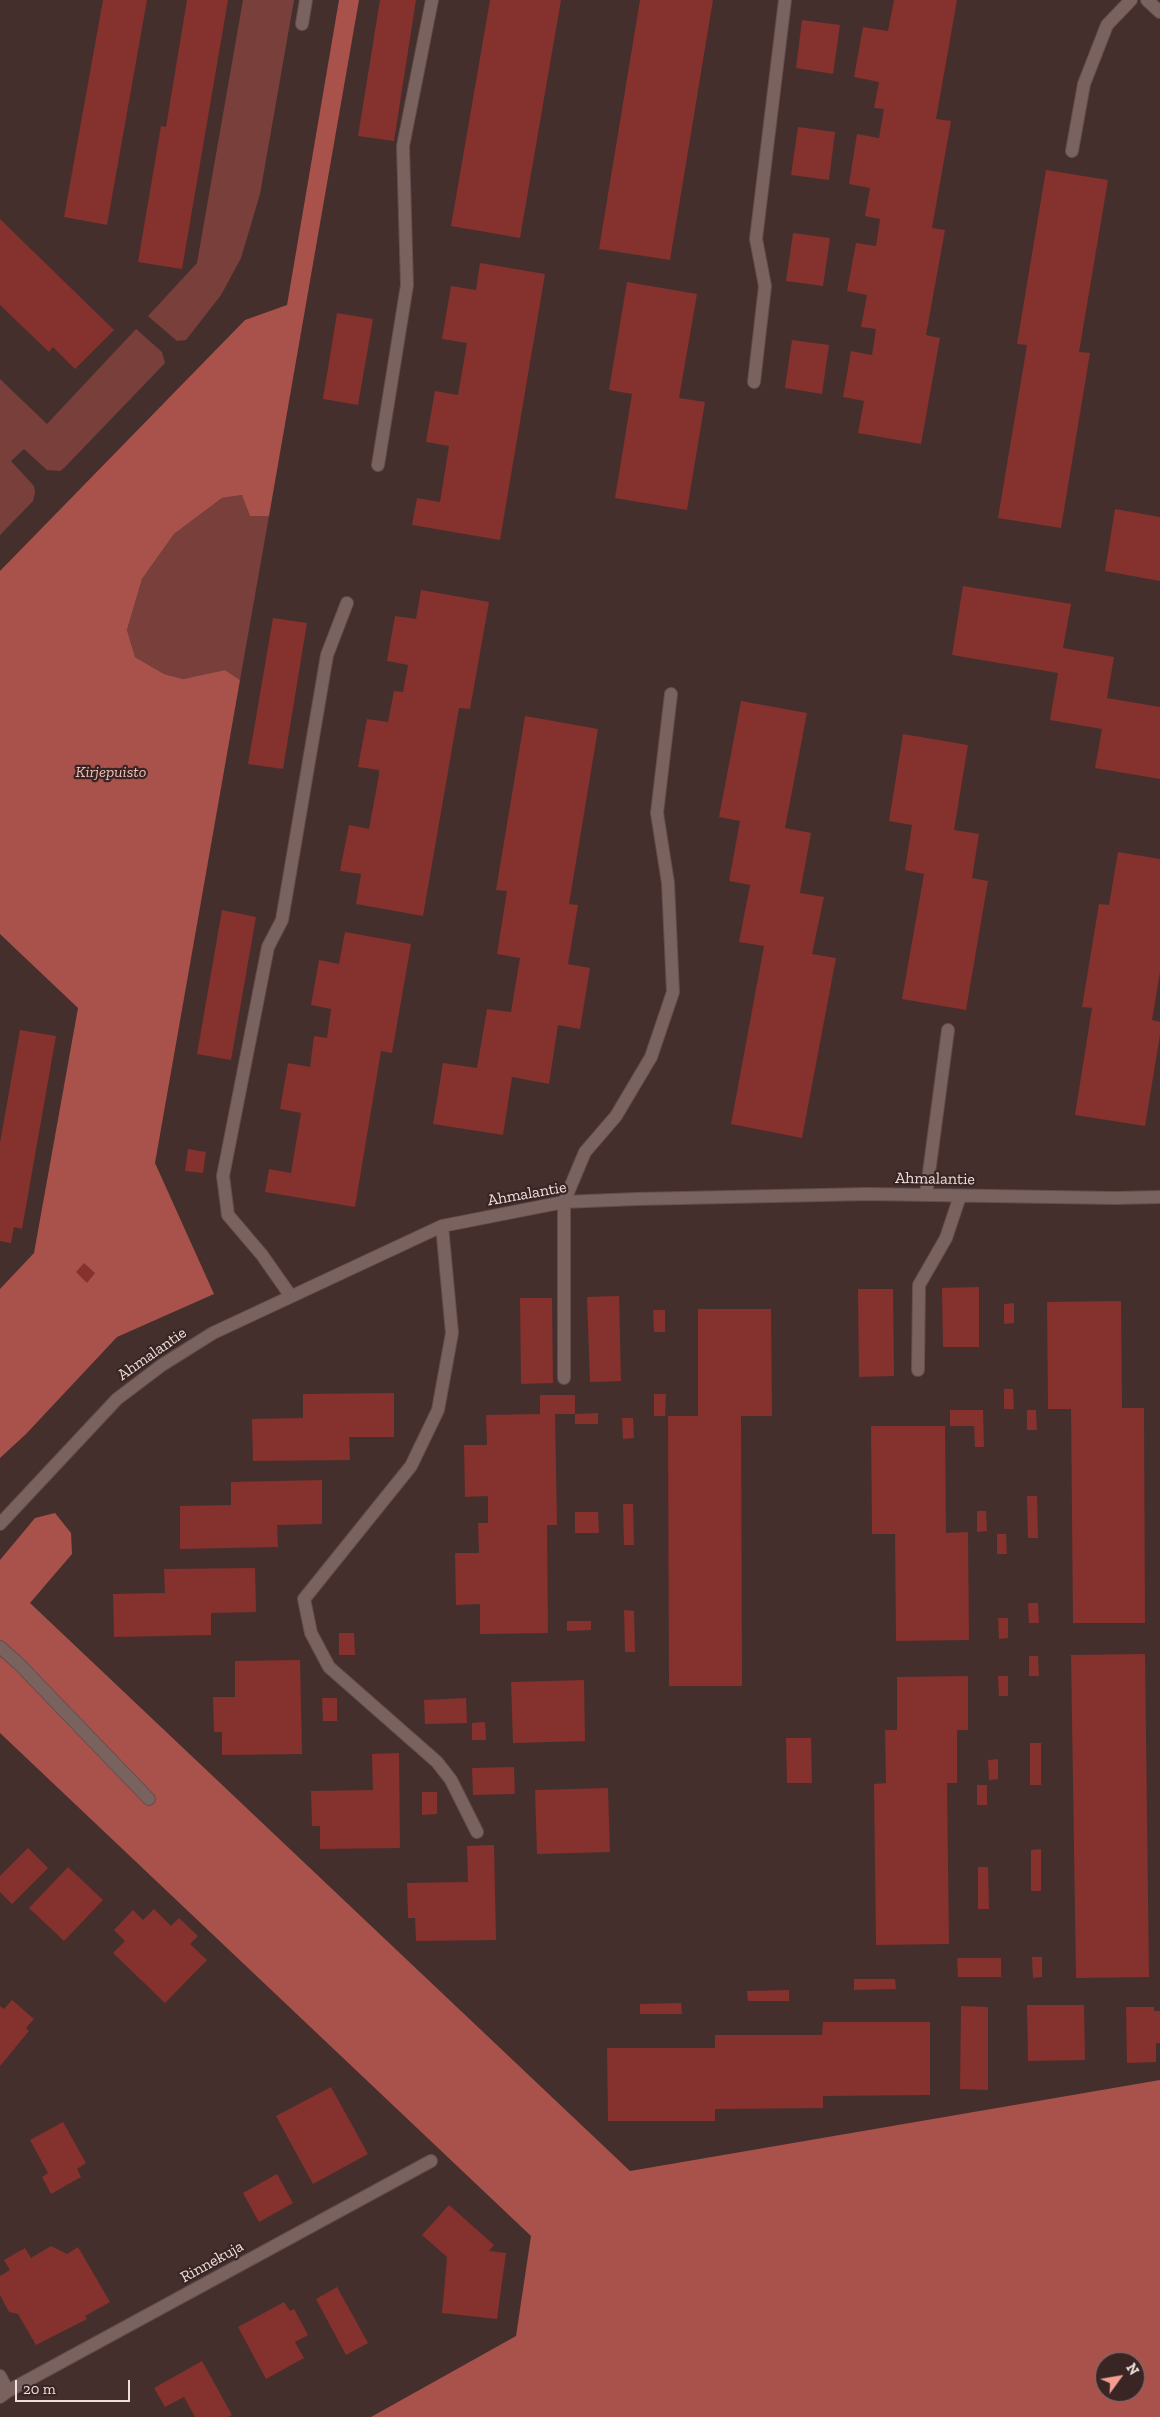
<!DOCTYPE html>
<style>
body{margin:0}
#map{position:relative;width:1160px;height:2417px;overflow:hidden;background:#442f2c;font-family:"Zilla Slab",serif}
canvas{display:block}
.north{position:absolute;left:1095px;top:2352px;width:50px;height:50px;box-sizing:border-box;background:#392523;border:1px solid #816f6d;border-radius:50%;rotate:58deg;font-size:14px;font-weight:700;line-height:20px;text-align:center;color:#eddfdd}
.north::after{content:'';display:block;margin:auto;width:18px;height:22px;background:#f59c93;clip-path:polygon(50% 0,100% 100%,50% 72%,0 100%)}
.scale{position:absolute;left:15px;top:2380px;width:115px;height:22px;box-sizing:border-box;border:2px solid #eddfdd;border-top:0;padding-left:6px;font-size:15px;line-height:18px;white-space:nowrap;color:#eddfdd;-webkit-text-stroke:4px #392523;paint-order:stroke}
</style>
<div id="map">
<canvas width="1160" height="2417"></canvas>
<div class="north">N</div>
<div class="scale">20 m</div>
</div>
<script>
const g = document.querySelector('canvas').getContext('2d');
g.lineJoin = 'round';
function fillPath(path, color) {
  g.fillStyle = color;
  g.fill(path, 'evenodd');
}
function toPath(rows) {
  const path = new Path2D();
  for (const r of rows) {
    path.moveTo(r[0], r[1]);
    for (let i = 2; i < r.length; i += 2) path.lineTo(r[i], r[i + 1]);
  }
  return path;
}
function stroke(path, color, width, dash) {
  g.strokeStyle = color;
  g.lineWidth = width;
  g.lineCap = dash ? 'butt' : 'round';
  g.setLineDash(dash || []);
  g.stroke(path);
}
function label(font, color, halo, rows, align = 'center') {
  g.font = font + ' "Zilla Slab",serif';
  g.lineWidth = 4.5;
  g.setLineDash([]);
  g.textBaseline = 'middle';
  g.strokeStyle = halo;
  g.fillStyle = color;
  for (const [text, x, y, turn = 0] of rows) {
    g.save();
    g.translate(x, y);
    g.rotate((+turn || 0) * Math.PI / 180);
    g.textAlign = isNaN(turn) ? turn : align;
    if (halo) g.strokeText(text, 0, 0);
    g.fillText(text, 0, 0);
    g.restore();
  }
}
fillPath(toPath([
 [243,0,294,0,260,194,241,258,221,295,186,340,177,341,148,316,197,263],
 [136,329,162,352,165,363,65,467,60,471,47,470,24,449,11,461,34,486,35,493,33,501,0,535,0,379,47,424],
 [243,495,250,516,269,516,240,680,225,670,183,679,164,674,135,657,127,630,142,579,174,534,222,498]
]), '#79403b');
fillPath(toPath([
 [339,0,359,0,269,516,250,516,242,495,222,498,174,534,142,579,127,630,135,657,164,674,183,679,225,670,240,680,155,1163,214,1294,117,1337,26,1434,0,1458,0,1289,34,1253,78,1008,0,934,0,571,245,320,287,305],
 [55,1513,71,1533,72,1554,30,1603,630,2171,1160,2080,1160,2417,371,2417,516,2336,531,2236,0,1733,0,1560,35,1518],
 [1105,2362,1135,2362,1135,2392,1105,2392]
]), '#a9514b');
fillPath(toPath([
 [103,0,147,0,107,225,64,217],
 [187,0,228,0,182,269,138,262,161,126,166,127],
 [380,0,416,0,394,141,358,136],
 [490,0,561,0,520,238,451,226],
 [640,0,713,0,670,260,599,249],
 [894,0,957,0,936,119,951,121,932,228,945,230,926,335,940,338,921,444,858,433,864,401,843,397,851,351,872,355,876,329,861,327,867,295,847,291,856,243,876,246,880,219,865,216,870,188,849,184,857,134,879,138,884,109,874,108,879,82,854,77,863,27,888,31],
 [802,20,840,25,833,74,796,68],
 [798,127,835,132,829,180,791,175],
 [1046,170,1108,180,1079,352,1090,353,1061,528,998,518,1027,345,1017,344],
 [0,219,114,330,75,369,53,347,49,352,0,305],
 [793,233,830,238,823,286,786,281],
 [480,263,545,274,500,540,412,525,417,498,440,502,449,446,426,442,435,391,458,395,467,343,442,339,451,286,476,290],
 [627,282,697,294,679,398,705,402,687,510,615,498,632,394,609,390],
 [337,313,373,319,358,405,323,399],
 [792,340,829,345,822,394,785,388],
 [1115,509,1160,517,1160,581,1105,571],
 [963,586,1071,604,1063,648,1114,657,1107,698,1160,707,1160,779,1095,768,1102,729,1050,720,1058,673,952,655],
 [421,590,489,602,470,709,459,708,423,916,356,904,361,874,340,871,349,825,369,829,379,775,379,770,358,767,367,719,388,722,394,691,403,692,408,665,387,661,395,616,416,619],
 [273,618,307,623,283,769,248,764],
 [741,701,807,713,785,828,811,833,800,893,824,897,812,954,836,958,802,1138,731,1124,764,946,739,942,750,885,729,881,740,821,719,817],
 [525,716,598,729,569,904,578,905,568,964,590,968,580,1029,558,1025,549,1084,512,1077,503,1135,433,1124,443,1063,477,1068,487,1009,511,1012,520,958,497,954,507,891,496,890],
 [903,734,968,745,954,830,979,834,972,878,988,881,966,1010,902,999,924,874,905,870,912,825,889,821],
 [1118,852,1160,859,1160,972,1152,1020,1160,1022,1160,1035,1145,1126,1075,1115,1092,1008,1082,1007,1099,904,1109,905],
 [222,910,256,917,231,1060,197,1054],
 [345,932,411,944,392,1053,381,1051,355,1207,265,1192,269,1169,291,1173,301,1113,280,1109,288,1063,310,1067,314,1036,327,1038,331,1009,311,1005,319,960,339,964],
 [20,1030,56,1036,22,1229,14,1227,11,1243,0,1241,0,1143],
 [188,1149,206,1152,203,1173,185,1171],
 [84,1263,95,1273,87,1283,76,1272],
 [979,1287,979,1347,943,1347,942,1288],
 [858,1289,893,1289,894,1376,859,1377],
 [619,1296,621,1381,590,1382,587,1297],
 [520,1298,552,1298,553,1383,521,1384],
 [1121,1301,1122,1408,1144,1408,1145,1623,1073,1623,1071,1409,1048,1409,1047,1302],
 [1014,1303,1014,1323,1004,1324,1004,1304],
 [698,1309,771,1309,772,1416,741,1416,742,1686,669,1686,668,1416,698,1416],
 [653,1310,665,1310,665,1332,654,1332],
 [1004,1389,1013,1389,1014,1409,1004,1409],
 [394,1393,394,1437,349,1437,350,1460,253,1461,252,1419,303,1418,303,1394],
 [654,1394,666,1394,665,1416,654,1416],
 [540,1395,575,1395,575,1414,555,1414,557,1525,547,1525,548,1633,480,1634,480,1604,456,1605,455,1553,479,1553,478,1523,488,1523,488,1496,465,1497,464,1445,487,1445,486,1415,540,1414],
 [950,1410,983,1410,984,1447,975,1447,974,1426,950,1426],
 [1027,1410,1036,1410,1037,1430,1027,1430],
 [598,1413,598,1424,575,1424,575,1414],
 [622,1418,633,1418,634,1438,623,1439],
 [871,1426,945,1426,946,1533,968,1532,969,1640,896,1641,895,1534,872,1534],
 [322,1480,322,1524,277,1525,278,1547,180,1549,180,1506,231,1505,231,1482],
 [1027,1496,1037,1496,1038,1538,1028,1538],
 [623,1504,633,1504,634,1545,624,1545],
 [977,1511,986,1511,987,1531,977,1532],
 [575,1512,598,1512,599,1533,575,1533],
 [997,1534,1006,1534,1007,1554,997,1554],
 [255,1568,256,1612,211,1613,211,1635,114,1637,113,1594,165,1593,164,1569],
 [1028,1603,1038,1603,1039,1623,1029,1623],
 [624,1610,634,1611,635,1652,625,1652],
 [998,1618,1008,1618,1008,1638,999,1639],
 [567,1621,591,1621,591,1630,567,1631],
 [339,1633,354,1633,355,1655,339,1655],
 [1145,1654,1149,1977,1076,1978,1071,1655],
 [1029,1656,1038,1656,1039,1676,1029,1676],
 [300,1660,302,1754,222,1755,222,1732,214,1732,213,1697,235,1697,235,1661],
 [968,1676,968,1730,957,1730,957,1783,947,1783,949,1944,876,1945,874,1784,886,1783,885,1730,897,1730,897,1677],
 [998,1676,1008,1676,1008,1696,999,1696],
 [584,1680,585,1741,513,1743,511,1682],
 [322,1698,337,1698,337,1721,323,1721],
 [466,1698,467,1723,425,1724,424,1700],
 [485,1722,486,1740,472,1740,472,1723],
 [786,1738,811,1738,812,1783,787,1783],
 [1030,1743,1041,1743,1041,1785,1030,1785],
 [399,1753,400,1848,320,1849,320,1826,312,1826,311,1791,373,1790,372,1754],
 [998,1759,998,1779,989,1780,988,1760],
 [514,1767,515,1794,473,1795,472,1768],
 [977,1785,987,1785,987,1805,977,1805],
 [608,1788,610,1852,537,1854,535,1790],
 [422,1792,437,1792,437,1814,422,1815],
 [494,1845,496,1940,416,1941,415,1918,408,1918,407,1883,468,1882,467,1846],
 [28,1848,48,1868,12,1904,0,1892,0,1876],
 [1041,1849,1041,1891,1031,1891,1031,1850],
 [68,1867,103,1900,64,1941,29,1908],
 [978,1867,988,1867,989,1909,978,1909],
 [154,1909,171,1926,179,1918,198,1936,190,1944,207,1960,165,2003,113,1953,125,1941,114,1930,133,1910,143,1920],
 [1032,1957,1042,1957,1042,1977,1033,1978],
 [957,1958,1001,1958,1001,1977,958,1977],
 [854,1979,895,1979,896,1989,854,1990],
 [789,1990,789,2001,748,2001,747,1991],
 [12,2000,34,2019,26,2028,29,2031,0,2066,0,2006,4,2009],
 [681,2003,682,2014,640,2014,640,2004],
 [1027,2005,1084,2005,1085,2060,1028,2061],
 [961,2006,988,2007,988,2090,960,2089],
 [1126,2007,1154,2007,1154,2011,1160,2011,1160,2043,1156,2043,1156,2062,1127,2063],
 [823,2022,930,2022,930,2095,823,2096,823,2108,715,2109,715,2121,608,2121,607,2048,715,2048,715,2035,822,2035],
 [331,2087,368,2154,313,2184,276,2116],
 [63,2122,86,2163,77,2169,81,2177,51,2194,42,2177,48,2173,30,2140],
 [277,2174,293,2203,259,2222,243,2193],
 [449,2205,494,2245,489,2251,506,2253,497,2319,442,2313,447,2257,422,2235],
 [51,2246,67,2254,78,2247,110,2302,85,2316,87,2319,36,2345,18,2314,9,2312,0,2295,0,2276,10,2270,4,2260,25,2248,31,2258],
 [337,2287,368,2343,346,2355,316,2299],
 [284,2302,290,2311,294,2309,308,2335,295,2342,304,2358,266,2379,238,2327],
 [202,2361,232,2415,228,2417,195,2417,184,2397,165,2407,154,2388]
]), '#85312d');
const minor = toPath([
 [1147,0,1160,12],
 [302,24,306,0],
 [1072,151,1084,84,1107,25,1131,0],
 [754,382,765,286,756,239,785,0],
 [378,465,407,285,403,146,432,0],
 [926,1195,948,1030],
 [442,1226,452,1333,438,1410,411,1466,304,1599,311,1633,329,1667,437,1762,451,1780,477,1832],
 [290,1295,262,1255,228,1215,223,1176,268,947,282,920,327,655,347,603],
 [918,1370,919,1285,946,1238,960,1196],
 [564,1378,564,1202,585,1152,616,1116,651,1057,673,992,668,883,657,813,671,694],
 [0,1524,117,1399,162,1365,213,1333,442,1226,564,1202,636,1199,868,1194,1115,1198,1160,1197],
 [0,1647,19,1664,149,1799],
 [0,2376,8,2391,0,2397],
 [8,2391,431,2161]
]);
stroke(minor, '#614e4d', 14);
stroke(minor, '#7a625f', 12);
label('italic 16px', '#f1beb8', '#392523', [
 ["Kirjepuisto",111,772]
]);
label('16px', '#eddfdd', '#392523', [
 ["Ahmalantie",935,1179,1],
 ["Ahmalantie",527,1194,-10],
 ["Ahmalantie",152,1354,-35],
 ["Rinnekuja",212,2262,-29]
]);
</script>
